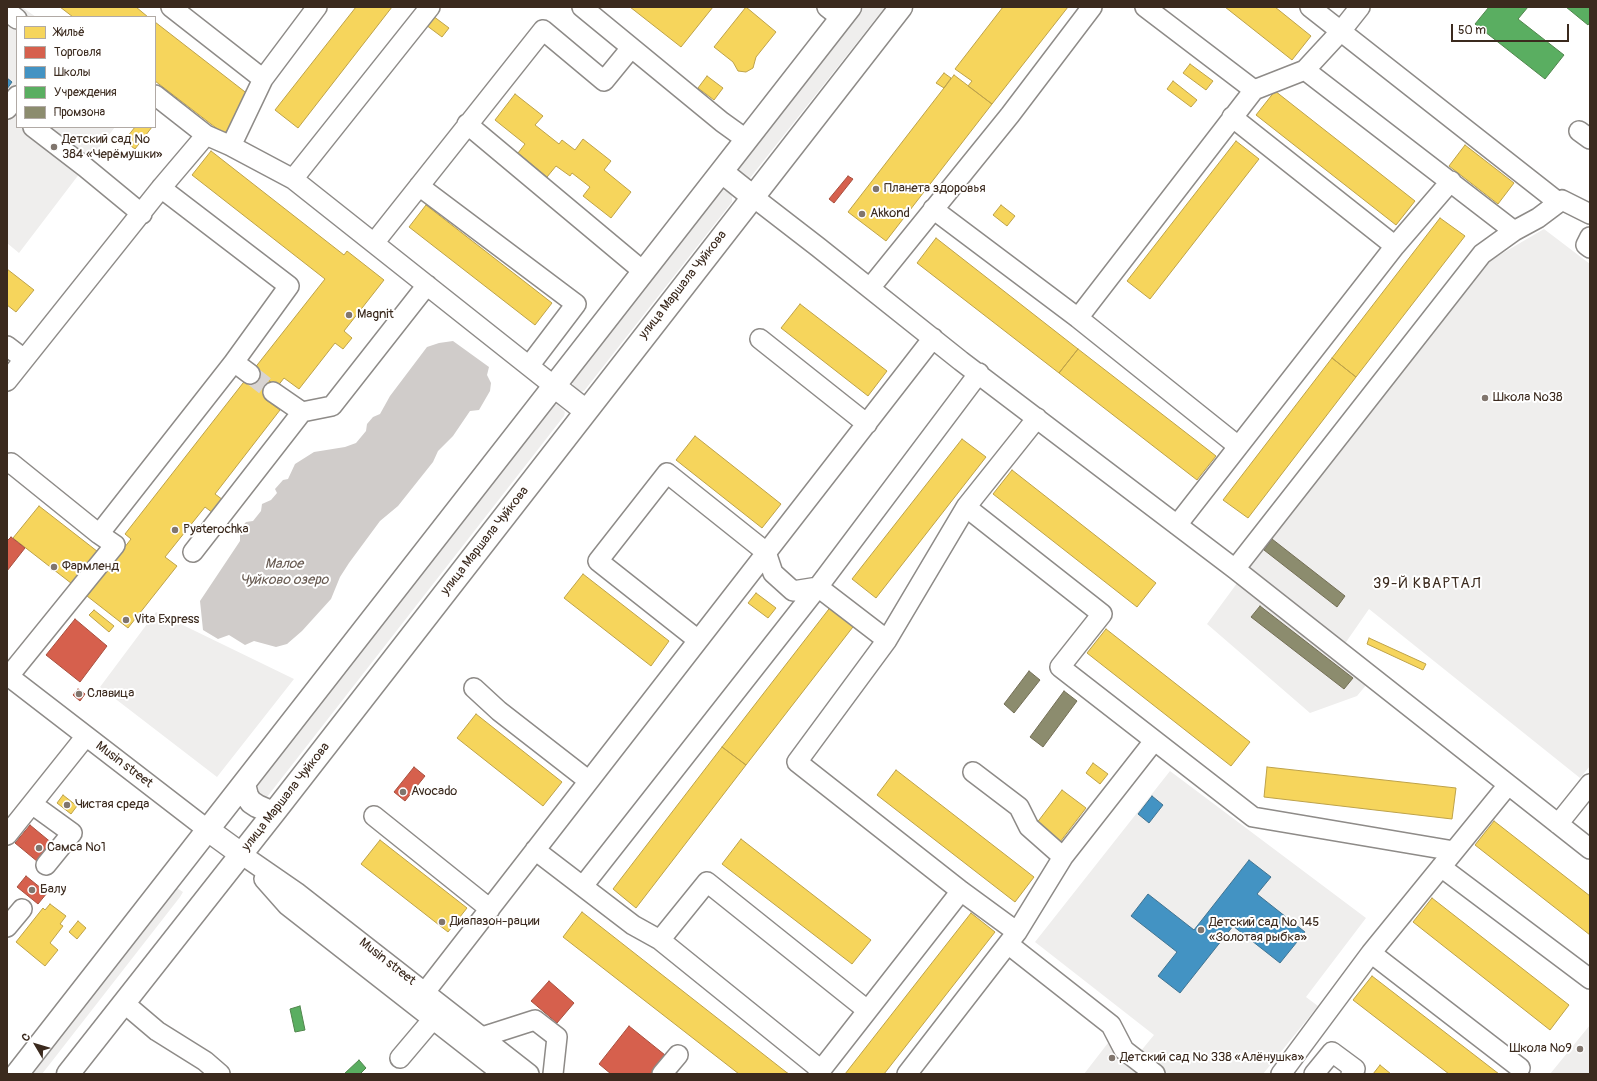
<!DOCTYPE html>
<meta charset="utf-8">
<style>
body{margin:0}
#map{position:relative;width:1597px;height:1081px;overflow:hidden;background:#fff;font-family:Pangolin,sans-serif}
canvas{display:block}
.frame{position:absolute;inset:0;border:8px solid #3b2a1e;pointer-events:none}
.legend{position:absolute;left:16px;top:16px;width:140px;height:112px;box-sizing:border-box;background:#fff;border:1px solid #b1aaa5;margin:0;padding:5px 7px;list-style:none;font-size:12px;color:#3b2a1e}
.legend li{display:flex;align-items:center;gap:8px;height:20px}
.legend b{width:20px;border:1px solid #b1aaa5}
.north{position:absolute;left:16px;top:1025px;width:40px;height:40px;-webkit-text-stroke:3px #fff;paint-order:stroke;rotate:308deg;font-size:11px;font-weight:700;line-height:16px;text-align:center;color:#3b2a1e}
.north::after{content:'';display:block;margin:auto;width:14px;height:18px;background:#3b2a1e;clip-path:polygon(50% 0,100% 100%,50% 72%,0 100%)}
.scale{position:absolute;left:1451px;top:24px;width:118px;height:18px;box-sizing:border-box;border:2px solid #3b2a1e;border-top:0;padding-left:5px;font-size:12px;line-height:14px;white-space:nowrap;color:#3b2a1e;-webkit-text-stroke:3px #fff;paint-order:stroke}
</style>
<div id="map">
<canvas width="1597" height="1081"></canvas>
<div class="frame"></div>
<ul class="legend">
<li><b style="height:11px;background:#f6d55c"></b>Жильё</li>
<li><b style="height:11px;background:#d6604d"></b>Торговля</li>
<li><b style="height:11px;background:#4393c3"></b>Школы</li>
<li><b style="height:11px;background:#5aae61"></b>Учреждения</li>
<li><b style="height:11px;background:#8c8c6e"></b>Промзона</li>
</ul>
<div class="north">С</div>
<div class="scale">50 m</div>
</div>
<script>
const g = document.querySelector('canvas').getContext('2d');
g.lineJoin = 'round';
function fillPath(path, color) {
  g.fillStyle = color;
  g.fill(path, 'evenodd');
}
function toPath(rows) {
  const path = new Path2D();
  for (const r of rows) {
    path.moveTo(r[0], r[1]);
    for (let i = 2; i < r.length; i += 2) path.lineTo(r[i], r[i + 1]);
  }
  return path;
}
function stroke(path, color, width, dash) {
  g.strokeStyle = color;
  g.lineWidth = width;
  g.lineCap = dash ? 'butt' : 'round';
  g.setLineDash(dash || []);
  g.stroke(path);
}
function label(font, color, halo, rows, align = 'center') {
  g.font = font + ' Pangolin,sans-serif';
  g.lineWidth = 4;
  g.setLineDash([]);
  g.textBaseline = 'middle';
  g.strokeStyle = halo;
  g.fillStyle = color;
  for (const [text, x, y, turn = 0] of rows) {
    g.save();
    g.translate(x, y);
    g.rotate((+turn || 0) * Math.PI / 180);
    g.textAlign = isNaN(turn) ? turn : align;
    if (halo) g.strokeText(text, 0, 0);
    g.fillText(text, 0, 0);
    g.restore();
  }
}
fillPath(toPath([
 [7,7,22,7,36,17,17,17,17,127,115,127,19,253,7,243],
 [864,7,885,7,750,178,745,179,737,172,737,167],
 [723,190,729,192,732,197,732,202,584,391,579,392,575,390,572,382,717,193],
 [1544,229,1590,264,1590,766,1580,778,1369,609,1344,645,1377,672,1357,696,1310,713,1207,624,1274,533,1491,260],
 [557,404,565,412,564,416,267,797,263,799,258,797,255,787,551,406],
 [156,612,294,679,217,777,100,687],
 [1170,771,1366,918,1306,997,1318,1006,1263,1074,1167,1074,1140,1052,1154,1035,1035,942],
 [177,888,183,892,180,897,42,1074,31,1074],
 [1590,1025,1590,1074,1550,1074],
 [1108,1043,1149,1074,1084,1074]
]), '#efeeed');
fillPath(toPath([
 [453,341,489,367,487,375,491,383,490,391,479,410,470,411,453,436,438,451,433,462,398,506,380,521,349,563,340,577,331,599,302,631,287,644,276,647,254,641,245,645,229,635,218,639,203,630,200,601,240,541,240,529,246,522,253,521,261,511,262,504,271,500,277,493,275,489,283,480,288,479,295,464,314,452,345,447,356,443,366,431,367,424,373,417,380,414,390,396,427,347,439,343]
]), '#d0ccca');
const homes = toPath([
 [60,7,136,7,148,17,73,17,60,7],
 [356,7,392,7,298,128,275,110,356,7],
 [630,7,713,7,681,47,630,7],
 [746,7,776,32,756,57,753,68,746,72,738,71,733,62,714,47,746,7],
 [1003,7,1068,7,992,104,968,86,972,81,955,69,1003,7],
 [1225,7,1275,7,1311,36,1292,60,1225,7],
 [433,16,449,28,442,37,426,25,433,16],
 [155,22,249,95,244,109,224,134,155,81,155,22],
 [1190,64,1213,81,1206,90,1183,73,1190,64],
 [944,73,951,78,944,88,936,83,944,73],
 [954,75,992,104,886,241,848,212,954,75],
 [707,76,723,88,714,100,698,88,707,76],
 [1173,81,1197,100,1191,107,1167,89,1173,81],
 [1275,91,1415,201,1396,225,1256,115,1275,91],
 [515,94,543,116,535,125,559,144,562,140,575,150,583,139,611,161,604,170,631,192,611,218,583,196,590,187,572,173,570,176,556,166,547,177,518,153,525,144,495,120,515,94],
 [135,127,152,127,135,149,124,141,135,127],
 [1236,141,1259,159,1150,299,1127,281,1236,141],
 [1465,145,1514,183,1498,204,1449,166,1465,145],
 [211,151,344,255,347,251,384,280,344,331,352,338,343,349,335,343,299,389,284,378,277,387,254,369,325,279,192,175,211,151],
 [426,205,552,303,535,325,409,227,426,205],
 [1001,205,1015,216,1007,226,993,215,1001,205],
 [1440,218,1465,236,1356,377,1332,358,1440,218],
 [936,238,1078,349,1059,373,917,263,936,238],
 [7,269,34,290,16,312,7,305,7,269],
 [800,304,887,371,868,396,781,328,800,304],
 [1078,349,1216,456,1197,480,1059,373,1078,349],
 [1332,358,1356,377,1248,518,1223,500,1332,358],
 [254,369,277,387,266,400,280,410,215,494,223,500,213,513,205,507,165,557,177,566,128,628,87,596,131,539,125,534,254,369],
 [695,436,781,504,762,528,676,460,695,436],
 [962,439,986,457,876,598,852,579,962,439],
 [1012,470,1156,583,1137,607,993,494,1012,470],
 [39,506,102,555,76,587,13,538,39,506],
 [583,574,669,641,651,666,564,598,583,574],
 [756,593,776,608,768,618,748,603,756,593],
 [832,605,856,623,746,765,722,747,832,605],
 [94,610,114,626,109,632,89,615,94,610],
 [1106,629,1250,742,1231,766,1087,653,1106,629],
 [1369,638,1426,664,1423,670,1367,644,1369,638],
 [476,714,562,782,543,806,457,738,476,714],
 [722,747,746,765,636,908,613,889,722,747],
 [1093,763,1108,774,1100,784,1086,773,1093,763],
 [1267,767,1456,788,1452,819,1264,797,1267,767],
 [896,770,1034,877,1015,902,877,795,896,770],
 [1062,790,1086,808,1060,842,1036,824,1062,790],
 [63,795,77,806,71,814,57,803,63,795],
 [1494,821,1590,896,1590,935,1475,845,1494,821],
 [741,839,871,940,852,964,722,864,741,839],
 [380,840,467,908,448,932,361,864,380,840],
 [1432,898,1569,1005,1550,1030,1413,922,1432,898],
 [50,904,66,916,60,924,63,926,50,943,58,950,45,966,16,942,43,908,45,910,50,904],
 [582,912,786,1072,789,1074,739,1074,563,937,582,912],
 [971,913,995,932,884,1074,845,1074,971,913],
 [78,921,86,928,77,939,69,932,78,921],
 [1372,976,1499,1074,1449,1074,1353,1000,1372,976],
 [1380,1065,1391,1074,1373,1074,1380,1065]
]);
fillPath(homes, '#f6d55c');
stroke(homes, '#bea249', 1);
const shops = toPath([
 [848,176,853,179,834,203,829,199,848,176],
 [11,537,25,548,7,571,7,541,11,537],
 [75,619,107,646,80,682,46,655,75,619],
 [78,689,85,694,80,701,73,695,78,689],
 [414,767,425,776,405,801,394,792,414,767],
 [30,825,53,844,38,862,15,843,30,825],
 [26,876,47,893,38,904,17,887,26,876],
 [549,981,574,1003,557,1023,531,1001,549,981],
 [629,1026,665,1055,651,1074,611,1074,599,1064,629,1026]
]);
fillPath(shops, '#d6604d');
stroke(shops, '#a8503f', 1);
const schools = toPath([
 [7,78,12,82,7,89,7,78],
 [1152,796,1163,805,1149,823,1138,814,1152,796],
 [1249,860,1271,877,1257,894,1305,932,1280,963,1233,926,1180,993,1158,976,1177,952,1131,916,1148,894,1194,930,1249,860]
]);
fillPath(schools, '#4393c3');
stroke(schools, '#417492', 1);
const public = toPath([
 [1489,7,1528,7,1518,19,1564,55,1545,79,1475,24,1489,7],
 [1566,7,1590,7,1590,22,1588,25,1566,7],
 [300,1006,305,1030,295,1032,290,1009,300,1006],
 [359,1060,366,1068,360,1074,344,1074,359,1060]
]);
fillPath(public, '#5aae61');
stroke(public, '#51864d', 1);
const industry = toPath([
 [1272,539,1345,596,1337,607,1264,550,1272,539],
 [1260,606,1353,678,1344,689,1251,617,1260,606],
 [1029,671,1040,680,1014,713,1004,704,1029,671],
 [1064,691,1077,701,1043,747,1030,737,1064,691]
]);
fillPath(industry, '#8c8c6e');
stroke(industry, '#746f56', 1);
stroke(toPath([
 [250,374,273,392]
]), '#d8d4d2', 19, [19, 10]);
const minor = toPath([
 [171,7,263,79],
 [582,7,722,122,747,140],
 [827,7,841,18],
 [1310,7,1558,202],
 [7,11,17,19],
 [1305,70,1514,231,1538,218,1562,200,1590,214],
 [1254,90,1305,70,1341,31,1360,7],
 [155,95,206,135],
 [7,109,17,96],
 [1232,117,1395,246],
 [467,124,644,272],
 [33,127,85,167,142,214],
 [1579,131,1590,139],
 [231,146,263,79,317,7],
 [293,179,430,7],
 [419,186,576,304,529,366],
 [161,188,289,286,234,362],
 [752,196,818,247,961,361,1235,569,1590,849],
 [933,209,1078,318,1238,446],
 [1590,237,1586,245,1590,248],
 [374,243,543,30,604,81,631,48],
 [870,288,1010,115,1092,7],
 [1078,318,1254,90,1145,7],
 [760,339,867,424],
 [7,346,24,359],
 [7,381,161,188,206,135,231,146,293,179,554,386],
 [273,392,302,412],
 [1037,418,966,507,1102,614,1060,667,1253,817,1454,851],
 [7,464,11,463,99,534,234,362,250,374],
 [966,507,887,640,797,762,961,891,1017,932],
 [1177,525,1395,246,1451,181],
 [193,552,302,412,332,406,427,285],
 [1235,569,1482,254,1514,231],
 [698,640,598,561,667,473,766,552,773,573,793,591,818,587,887,640],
 [7,675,208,830],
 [8,677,115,545,99,534],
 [474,688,499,711,589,781],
 [973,772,1019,807,1029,827,1063,857],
 [32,804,72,833,46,865],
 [374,816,490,909],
 [1558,824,1590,784],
 [7,835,86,736],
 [535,850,633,925,660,940,821,1070,818,1074],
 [241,854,296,892,529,1074],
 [1441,867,1590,979],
 [264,879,287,905,503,1074],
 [583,886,818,587,979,373],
 [7,927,22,909],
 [660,940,707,882,867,1010],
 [1008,944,1111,1025,1124,1050,1155,1074],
 [1371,953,1520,1068],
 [124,1003,157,1031,205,1061,220,1074],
 [415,1005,933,338],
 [482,1037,535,1020,557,1037,553,1074],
 [400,1058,433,1019],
 [821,1070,961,891],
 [662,1074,678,1055],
 [907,1074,1017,932,1063,857,1154,741],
 [1281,1074,1371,953,1508,785],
 [1314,1074,1332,1052,1355,1069,1351,1074]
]);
const major = toPath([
 [722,172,752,196],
 [554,386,586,411],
 [244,784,247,796,251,802,257,806,273,813],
 [208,830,241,854],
 [17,1074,850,7],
 [68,1074,276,810,901,7]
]);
stroke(minor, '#8e8b88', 22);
stroke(major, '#8e8b88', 25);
stroke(minor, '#fff', 19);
stroke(major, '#fff', 22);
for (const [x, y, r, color] of [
 [54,147,4,"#80756d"],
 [876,189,4,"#80756d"],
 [862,214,4,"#80756d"],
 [349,315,4,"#80756d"],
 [1485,398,4,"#80756d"],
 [175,530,4,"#80756d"],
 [54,567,4,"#80756d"],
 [126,620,4,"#80756d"],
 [79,694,4,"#80756d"],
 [403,792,4,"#80756d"],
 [67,805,4,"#80756d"],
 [39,848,4,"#80756d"],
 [32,890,4,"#80756d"],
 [442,922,4,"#80756d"],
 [1201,930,4,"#80756d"],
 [1580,1049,4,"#80756d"],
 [1112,1058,4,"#80756d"]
]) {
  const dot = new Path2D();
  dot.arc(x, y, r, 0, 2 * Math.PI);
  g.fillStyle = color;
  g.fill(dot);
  stroke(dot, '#fff', 1.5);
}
label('13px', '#3b2a1e', '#fff', [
 ["Детский сад №",62,140],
 ["384 «Черёмушки»",62,155],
 ["Планета здоровья",884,189],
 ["Akkond",870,214],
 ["Magnit",357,315],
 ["Школа №38",1493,398],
 ["Pyaterochka",183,530],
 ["Фармленд",62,567],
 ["Vita Express",134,620],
 ["Славица",87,694],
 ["Avocado",411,792],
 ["Чистая среда",75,805],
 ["Самса №1",47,848],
 ["Балу",40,890],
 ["Диапазон-рации",450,922],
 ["Детский сад № 145",1209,923],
 ["«Золотая рыбка»",1209,938],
 ["Школа №9",1572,1049,"right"],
 ["Детский сад № 338 «Алёнушка»",1120,1058]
], 'left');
label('13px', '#3b2a1e', '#fff', [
 ["улица Маршала Чуйкова",683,285,-52],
 ["улица Маршала Чуйкова",485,541,-52],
 ["Musin street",124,765,37],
 ["улица Маршала Чуйкова",286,797,-52],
 ["Musin street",387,962,38]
]);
label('italic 14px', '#685b52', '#fff', [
 ["Малое",284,564],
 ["Чуйково озеро",284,580]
]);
g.letterSpacing = '1px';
label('15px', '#3b2a1e', '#fff', [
 ["39-Й КВАРТАЛ",1427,584]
]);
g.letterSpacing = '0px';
</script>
